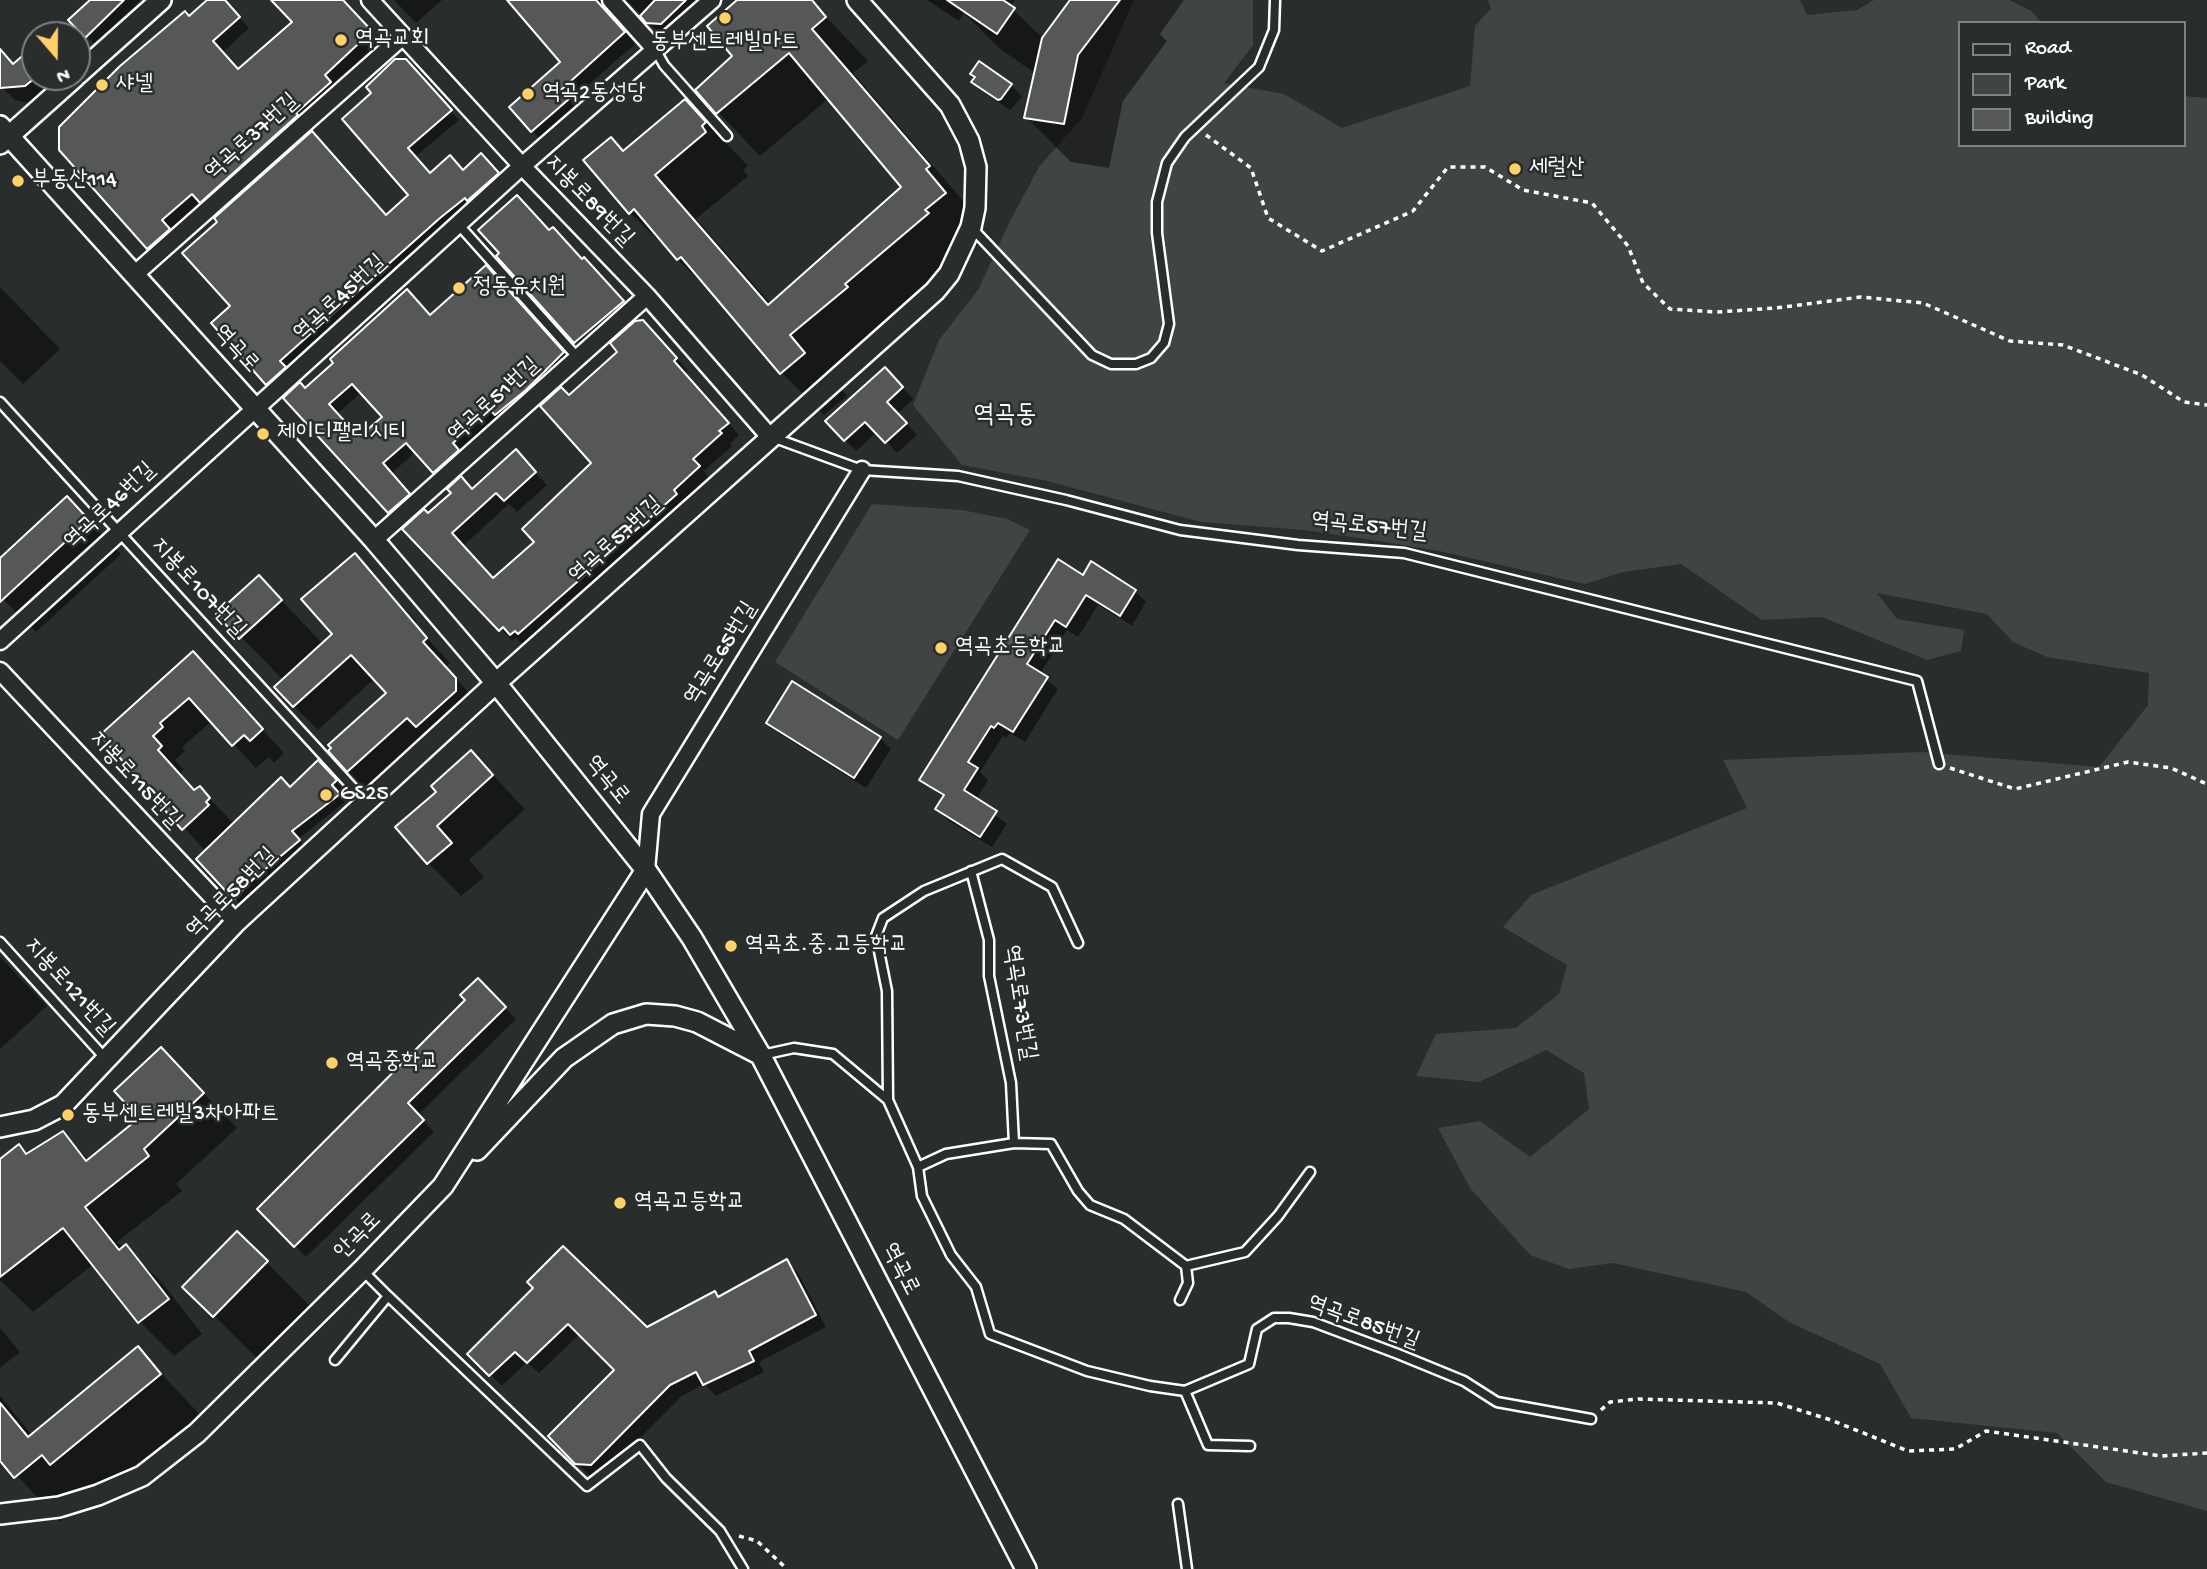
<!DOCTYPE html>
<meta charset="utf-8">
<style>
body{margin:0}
#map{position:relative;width:2207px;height:1569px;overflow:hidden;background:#2a2d2e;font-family:"Gochi Hand",sans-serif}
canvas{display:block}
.legend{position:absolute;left:1958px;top:21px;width:228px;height:126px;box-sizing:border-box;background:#2a2d2e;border:2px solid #7f8182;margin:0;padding:9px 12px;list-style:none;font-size:21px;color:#fff}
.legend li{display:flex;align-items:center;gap:14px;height:35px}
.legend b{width:35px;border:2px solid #7f8182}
.north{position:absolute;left:21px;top:21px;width:70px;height:70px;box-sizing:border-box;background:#2a2d2e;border:2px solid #7f8182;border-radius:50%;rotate:160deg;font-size:19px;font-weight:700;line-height:28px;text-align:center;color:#fff}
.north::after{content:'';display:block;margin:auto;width:24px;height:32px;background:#ffd166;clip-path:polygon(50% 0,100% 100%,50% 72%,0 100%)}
</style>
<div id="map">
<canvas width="2207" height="1569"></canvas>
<ul class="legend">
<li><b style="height:9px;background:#2a2d2e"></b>Road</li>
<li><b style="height:19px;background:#414445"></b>Park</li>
<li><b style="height:19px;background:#555758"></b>Building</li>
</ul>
<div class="north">N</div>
</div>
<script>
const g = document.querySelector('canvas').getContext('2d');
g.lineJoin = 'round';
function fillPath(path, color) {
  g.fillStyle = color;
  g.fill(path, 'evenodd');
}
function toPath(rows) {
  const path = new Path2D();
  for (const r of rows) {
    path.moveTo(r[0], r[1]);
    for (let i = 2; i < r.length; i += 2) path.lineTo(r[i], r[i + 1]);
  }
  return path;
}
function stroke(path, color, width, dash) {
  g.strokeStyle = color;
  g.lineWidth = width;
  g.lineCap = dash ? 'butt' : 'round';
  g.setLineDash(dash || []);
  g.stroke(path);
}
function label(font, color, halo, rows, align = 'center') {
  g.font = font + ' "Gochi Hand","Poor Story",sans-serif';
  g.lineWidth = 5;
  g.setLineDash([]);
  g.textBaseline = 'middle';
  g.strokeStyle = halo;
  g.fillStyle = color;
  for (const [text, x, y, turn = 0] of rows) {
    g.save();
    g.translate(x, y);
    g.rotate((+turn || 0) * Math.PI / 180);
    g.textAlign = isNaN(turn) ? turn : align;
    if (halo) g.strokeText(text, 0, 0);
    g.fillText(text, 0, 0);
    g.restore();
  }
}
fillPath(toPath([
 [1134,0,1253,0,1253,45,1224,83,1284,94,1342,128,1470,86,1475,26,1491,9,1488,0,1800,0,1807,15,1857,10,1874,0,2009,0,2031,11,2042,23,1960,23,1960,145,2184,145,2184,96,2207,98,2207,1511,2106,1482,2057,1433,1911,1418,1880,1364,1789,1322,1746,1292,1613,1263,1569,1269,1530,1255,1470,1188,1438,1128,1480,1121,1530,1157,1589,1109,1584,1073,1546,1050,1479,1082,1416,1076,1436,1034,1516,1028,1559,994,1567,965,1503,927,1531,895,1747,808,1723,760,1922,752,2099,767,2148,705,2149,673,2047,657,2013,642,1987,614,1877,593,1897,619,1964,630,1961,651,1927,660,1822,617,1762,620,1681,564,1623,572,1585,584,1439,551,1379,541,1304,530,1201,522,1047,481,962,465,913,405,939,340,978,290,1010,221,1039,167,1082,118],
 [872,504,962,510,1007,519,1030,530,898,740,775,662]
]), '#414445');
fillPath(toPath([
 [92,0,141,0,94,44,70,20],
 [209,0,223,0,249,28,222,53,239,71,294,22,278,0,342,0,381,43,334,87,340,93,159,259,61,149],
 [394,0,442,0,416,23],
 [506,0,706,0,672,34,658,33,630,3,615,2,611,9,613,19,635,44,570,101,578,111,543,142,511,107,562,62,512,3],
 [739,0,810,0,868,61,853,73,971,210,968,213,988,236,967,254,970,257,886,327,832,379,847,396,824,415,781,372,721,302,630,213,624,153,685,101,748,166,743,170,748,176,696,219,771,304,904,187,829,98,760,156,698,91,735,56],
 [927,0,1015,0,1010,7,1044,39,1072,0,1184,0,1160,34,1167,41,1123,101,1109,168,1071,162,1026,117,1036,74,999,48,964,13,959,21],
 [0,47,15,65,35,47,35,77,66,77,40,100,27,103,15,100,0,85],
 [414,70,459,120,415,157,430,175,463,172,490,164,506,182,275,392,213,324,387,216,411,195,344,119],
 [972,74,1011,85,1022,97,1010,110,985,93,974,81,976,78],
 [550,232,591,267,629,309,582,349,502,254],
 [495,277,572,363,444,481,416,451,391,474,418,504,399,522,285,398,305,390],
 [362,392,384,417,360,439,337,414],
 [0,287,60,349,23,384,0,361],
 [655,334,688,371,684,374,739,435,730,444,732,446,704,471,710,479,531,645,527,641,523,645,516,638,512,641,470,596,468,598,456,587,404,529,527,464,547,485,517,512,509,504,463,546,494,580,536,542,594,463,569,397],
 [896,380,913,399,897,414,917,435,897,453,877,432,856,451,845,440],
 [67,498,121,554,36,632,0,596,0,560],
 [355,555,417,622,415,625,450,663,445,667,479,704,479,715,441,750,432,741,372,794,348,771,388,693,375,678,318,730,294,706,283,680,219,614,259,577,323,644,334,634],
 [1083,577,1133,591,1117,617,1098,605,1078,637,1067,630,1040,674,1058,689,1025,742,1010,733,1006,738,1003,736,980,772,988,780,976,800,1007,824,992,847,949,821,937,809,944,798,922,780],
 [1136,592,1146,602,1132,626,1120,618],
 [193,653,284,753,274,763,269,757,256,768,212,721,182,747,185,751,175,760,184,770,180,774,196,792,200,788,234,824,290,789,318,762,343,789,338,793,345,802,298,839,306,848,242,906,198,859,206,852,102,735],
 [768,723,880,738,891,749,866,788,780,734],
 [471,752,525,809,469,860,484,877,461,896,428,863,438,792],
 [0,957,47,1006,0,1049],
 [478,981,516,1019,418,1115,434,1132,306,1257,259,1209,468,1000],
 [161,1049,237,1128,176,1184,182,1191,117,1242,160,1280,202,1334,174,1356,140,1322,94,1264,33,1312,0,1280,0,1162,19,1147,27,1155,63,1133,89,1160,142,1119],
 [237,1233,311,1307,259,1360,185,1287],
 [786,1262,798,1273,826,1327,759,1362,764,1372,716,1396,704,1384,682,1396,603,1475,589,1475,550,1436,617,1370,580,1334,539,1373,527,1362,502,1386,470,1354,535,1288,647,1330,715,1293,720,1298],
 [0,1328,20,1352,0,1368],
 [138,1349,205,1420,96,1508,87,1500,60,1522,0,1457,0,1396,32,1435]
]), '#0007');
const building = toPath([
 [90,0,124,0,85,38,68,20,90,0],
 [207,0,225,0,240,17,213,41,238,69,292,22,271,0,343,0,372,31,325,75,331,82,296,113,298,115,200,203,192,194,162,220,170,229,147,249,59,150,59,127,120,66,185,11,189,16,207,0],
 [507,0,596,0,625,32,561,90,569,99,531,132,509,107,560,62,507,0],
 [655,0,686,0,661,24,646,23,640,16,655,0],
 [737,0,812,0,826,17,812,29,930,166,926,169,946,193,925,210,929,213,845,284,848,287,790,335,805,353,780,374,681,257,677,260,634,209,629,214,583,160,611,137,623,151,685,99,706,122,702,126,706,132,655,175,768,305,901,187,789,53,716,114,695,90,732,56,707,26,737,0],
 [947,0,1003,0,1015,8,997,34,947,0],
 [1070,0,1120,0,1078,55,1064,124,1024,118,1042,38,1070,0],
 [35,45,35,78,25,86,0,88,0,49,13,64,35,45],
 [395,59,406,59,452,110,408,148,430,173,450,155,463,170,481,153,499,173,467,201,465,198,440,218,280,361,286,367,266,385,211,323,230,306,182,253,217,222,214,218,312,131,386,215,408,195,342,119,371,93,366,87,395,59],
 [979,61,1012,84,1001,99,998,100,971,82,975,77,970,74,979,61],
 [517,195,549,230,553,227,582,259,584,257,624,301,574,343,496,256,499,253,478,230,517,195],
 [486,265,564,352,526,390,495,415,490,410,453,443,459,450,433,473,406,443,383,463,410,494,388,513,283,398,300,382,305,388,333,363,330,359,407,289,430,315,486,265],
 [352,384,382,417,359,437,329,404,352,384],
 [643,320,677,358,674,361,729,423,719,431,722,433,693,459,700,466,674,490,677,494,518,634,515,631,510,635,503,627,499,631,402,529,424,509,428,513,451,493,447,489,461,476,472,489,516,449,536,472,504,501,496,493,452,533,493,578,534,542,522,529,591,463,540,406,561,387,569,395,617,352,610,343,635,321,643,320],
 [885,367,903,387,887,402,907,423,885,443,865,422,844,441,825,421,885,367],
 [67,496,89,520,0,602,0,558,67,496],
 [355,553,427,638,423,642,456,678,456,691,416,727,407,718,347,772,328,751,331,748,328,745,386,693,351,655,293,707,274,687,332,634,301,599,355,553],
 [1058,559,1083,575,1091,561,1136,590,1120,616,1086,595,1066,627,1055,620,1027,664,1048,677,1013,732,998,723,994,728,991,726,968,762,978,768,964,790,997,811,980,837,935,809,944,795,919,780,1058,559],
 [259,575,282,600,239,639,216,614,259,575],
 [193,651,263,729,250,741,244,735,232,746,189,698,160,723,163,727,153,736,162,746,158,750,194,790,200,786,210,798,206,802,209,805,182,830,100,735,193,651],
 [792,681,881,737,854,778,766,723,792,681],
 [471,750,493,775,437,826,452,843,427,864,395,827,436,792,431,786,471,750],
 [318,760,337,780,332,785,340,794,292,831,300,840,250,882,234,900,196,859,281,777,290,787,318,760],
 [478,978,506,1007,408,1103,424,1120,294,1247,257,1209,465,1000,460,995,478,978],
 [161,1047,204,1093,144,1149,149,1156,85,1207,119,1250,126,1244,169,1299,138,1323,63,1228,0,1277,0,1159,19,1144,26,1154,63,1131,86,1161,139,1118,114,1091,161,1047],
 [237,1231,268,1261,213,1317,182,1287,237,1231],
 [563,1246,647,1327,715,1291,718,1297,787,1259,816,1315,749,1351,754,1361,703,1385,696,1372,670,1385,591,1465,575,1464,548,1436,614,1370,568,1324,527,1363,515,1352,489,1376,467,1354,533,1288,527,1282,563,1246],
 [138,1346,161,1374,50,1465,42,1455,14,1478,0,1461,0,1403,28,1437,138,1346]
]);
fillPath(building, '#555758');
stroke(building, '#fff', 2);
const service = toPath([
 [655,49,664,65,727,136],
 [458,224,578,358],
 [971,227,1092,355,1111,364,1136,364,1151,358,1164,343,1169,324,1157,233,1157,202,1167,163,1185,137,1259,67,1274,30,1275,0],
 [0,402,365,801],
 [772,437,862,470,958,476,1066,500,1180,530,1298,545,1404,553,1917,681,1939,764],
 [971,871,989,940,989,976,1011,1083,1014,1143],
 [0,942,105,1058],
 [762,1055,794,1048,833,1054,888,1100,918,1167,922,1196,951,1255,976,1287,990,1334,1087,1371,1150,1386,1185,1391,1249,1364,1257,1329,1274,1318,1289,1318,1313,1322,1398,1354,1464,1381,1497,1402,1591,1419],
 [888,1100,887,991,876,936,883,918,924,891,1002,859,1052,887,1078,943],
 [918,1167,946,1154,1014,1143,1051,1144,1078,1191,1090,1205,1124,1219,1186,1266,1188,1283,1180,1300],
 [1186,1266,1245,1252,1278,1216,1310,1172],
 [363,1271,388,1296],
 [335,1360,388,1296,587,1486,640,1445,666,1478,720,1531,743,1569],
 [1185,1391,1208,1445,1250,1446],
 [1178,1504,1187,1569]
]);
const minor = toPath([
 [370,0,522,166,647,296,770,437],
 [611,0,655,49],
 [134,275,403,36],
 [374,540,647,296],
 [0,641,522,166,712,0],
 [0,671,236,922],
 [646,870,651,814,862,470]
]);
const tertiary = toPath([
 [77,75,161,0],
 [0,126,374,540,496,683,646,870,692,938,761,1056,1026,1569],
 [0,144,75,77],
 [0,1127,34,1120,63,1105,236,922,496,683,935,291,949,274,971,227,975,208,976,167,969,141,950,105,857,0],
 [477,1150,564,1058,613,1024,646,1014,675,1016,697,1022,761,1055],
 [0,1514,59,1507,98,1495,142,1476,197,1433,362,1270,443,1186,646,870]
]);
stroke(service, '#fff', 13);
stroke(minor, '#fff', 21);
stroke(tertiary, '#fff', 24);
stroke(toPath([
 [1206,135,1251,168,1268,218,1322,251,1413,211,1448,167,1485,167,1523,190,1592,203,1628,246,1643,283,1670,309,1717,312,1776,308,1861,297,1923,303,2010,341,2063,345,2142,375,2184,402,2207,405],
 [1950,768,2015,789,2128,762,2171,768,2207,784],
 [1601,1410,1610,1402,1638,1399,1777,1403,1831,1420,1908,1451,1955,1449,1986,1431,2161,1456,2207,1453],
 [739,1536,757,1541,787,1569]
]), '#fff', 3.5, [5, 5]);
stroke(service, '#2a2d2e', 8);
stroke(minor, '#2a2d2e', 16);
stroke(tertiary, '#2a2d2e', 19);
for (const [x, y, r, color] of [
 [725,18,7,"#ffd166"],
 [341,40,7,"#ffd166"],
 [102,85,7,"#ffd166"],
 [528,94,7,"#ffd166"],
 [1515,169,7,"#ffd166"],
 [18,181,7,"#ffd166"],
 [459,288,7,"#ffd166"],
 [263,434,7,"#ffd166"],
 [941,648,7,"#ffd166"],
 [326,795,7,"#ffd166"],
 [731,946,7,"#ffd166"],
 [332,1063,7,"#ffd166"],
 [68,1115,7,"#ffd166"],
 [620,1203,7,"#ffd166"]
]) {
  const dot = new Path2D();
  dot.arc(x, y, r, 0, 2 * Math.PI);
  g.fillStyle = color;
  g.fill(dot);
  stroke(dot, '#2a2d2e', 2.5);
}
label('23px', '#fff', '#2a2d2e', [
 ["역곡교회",355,40],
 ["동부센트레빌마트",725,43,"center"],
 ["샤넬",116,85],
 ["역곡2동성당",542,94],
 ["세럴산",1529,169],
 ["부동산114",32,181],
 ["정동유치원",473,288],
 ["제이디팰리시티",277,434],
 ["역곡초등학교",955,648],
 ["GS25",340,795],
 ["역곡초.중.고등학교",745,946],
 ["역곡중학교",346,1063],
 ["동부센트레빌3차아파트",82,1115],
 ["역곡고등학교",634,1203]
], 'left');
label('23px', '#fff', '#2a2d2e', [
 ["역곡로37번길",253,138,-42],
 ["지봉로89번길",588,202,46],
 ["역곡로45번길",341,299,-42],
 ["역곡로",235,350,48],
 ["역곡로51번길",495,401,-42],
 ["역곡로46번길",111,507,-43],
 ["역곡로57번길",1369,528,6],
 ["역곡로57번길",617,541,-42],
 ["지봉로107번길",197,589,47],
 ["역곡로65번길",722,654,-58],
 ["지봉로115번길",134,781,47],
 ["역곡로",606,781,51],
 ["역곡로58번길",233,894,-45],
 ["지봉로121번길",68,988,48],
 ["역곡로73번길",1018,1003,81],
 ["안곡로",359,1237,-45],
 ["역곡로",899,1270,63],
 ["역곡로85번길",1363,1324,20]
]);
label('26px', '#fff', '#2a2d2e', [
 ["역곡동",1005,417]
]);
</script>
